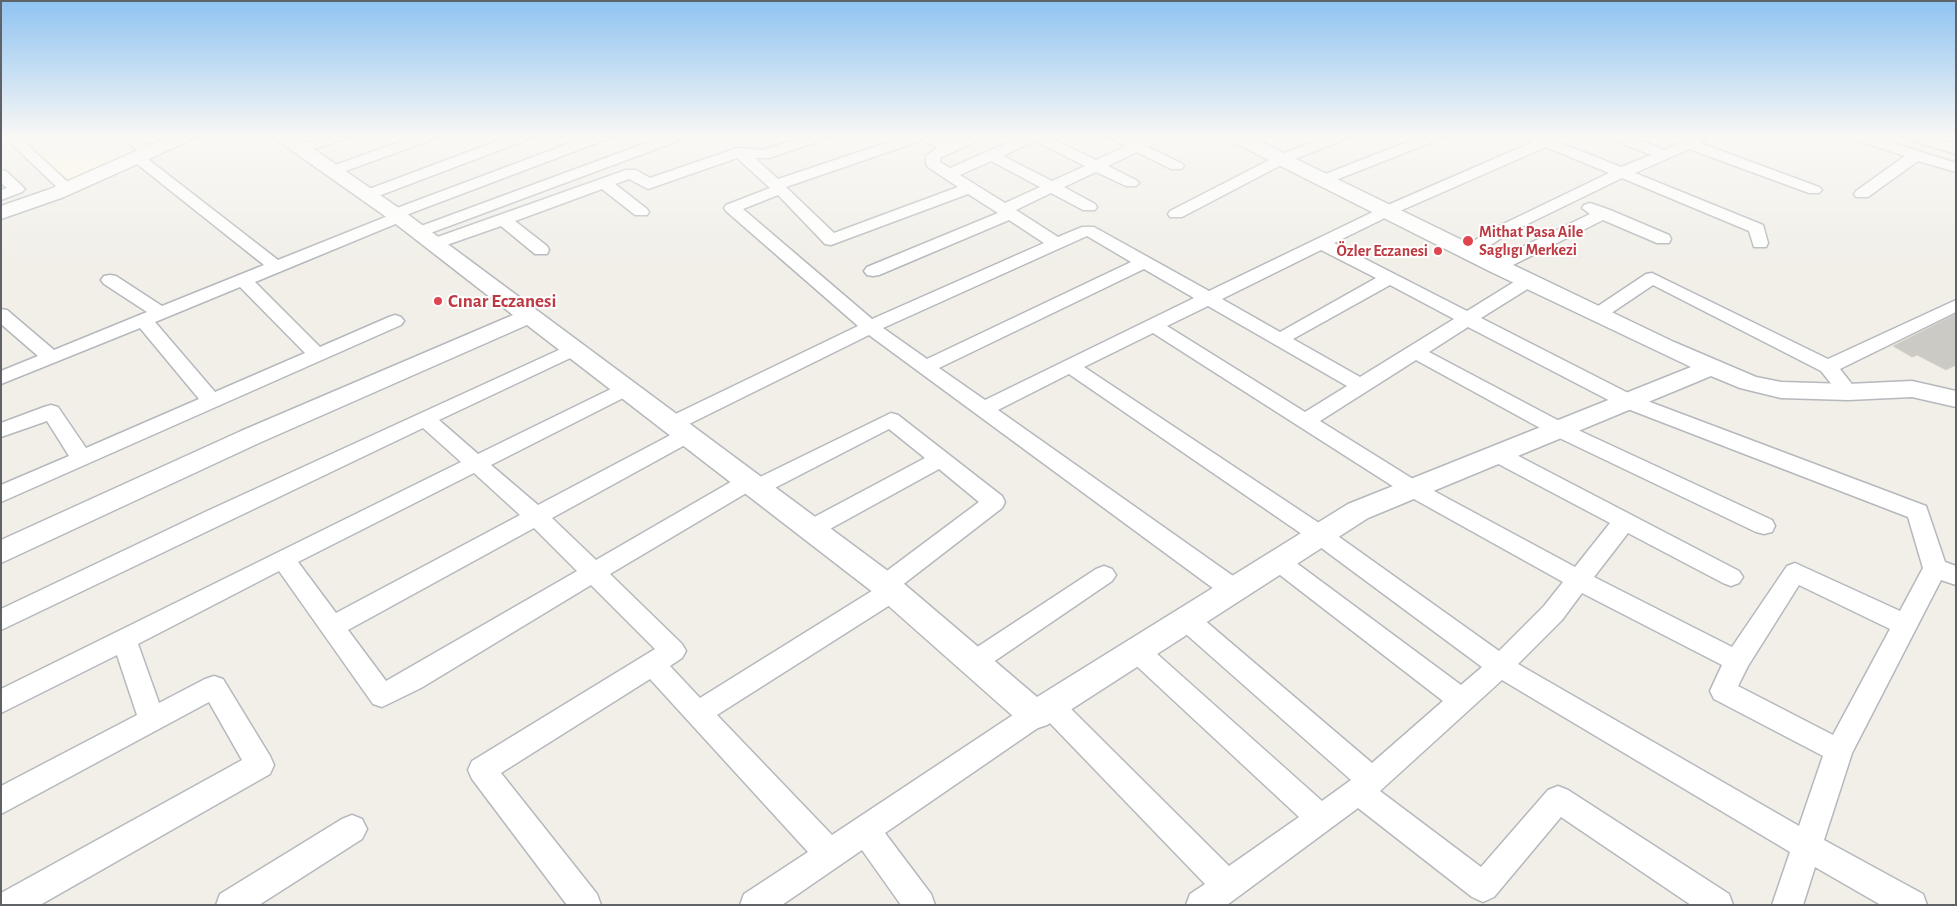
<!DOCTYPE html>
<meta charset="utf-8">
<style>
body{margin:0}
#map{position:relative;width:1957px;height:906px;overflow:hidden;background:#f1efe8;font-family:"Alegreya Sans",sans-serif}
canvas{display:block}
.frame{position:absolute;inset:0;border:2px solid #5f6368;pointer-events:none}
</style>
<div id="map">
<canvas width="1957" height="906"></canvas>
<div class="frame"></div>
</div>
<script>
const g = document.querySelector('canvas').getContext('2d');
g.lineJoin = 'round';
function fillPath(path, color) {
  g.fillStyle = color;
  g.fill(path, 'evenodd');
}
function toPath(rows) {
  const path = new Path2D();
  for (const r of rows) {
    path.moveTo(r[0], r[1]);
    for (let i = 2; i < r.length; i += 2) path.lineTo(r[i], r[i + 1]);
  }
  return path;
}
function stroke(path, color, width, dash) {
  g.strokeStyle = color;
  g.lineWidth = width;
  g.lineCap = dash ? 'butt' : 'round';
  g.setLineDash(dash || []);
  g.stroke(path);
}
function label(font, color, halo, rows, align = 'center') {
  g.font = font + ' "Alegreya Sans",sans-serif';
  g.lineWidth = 4;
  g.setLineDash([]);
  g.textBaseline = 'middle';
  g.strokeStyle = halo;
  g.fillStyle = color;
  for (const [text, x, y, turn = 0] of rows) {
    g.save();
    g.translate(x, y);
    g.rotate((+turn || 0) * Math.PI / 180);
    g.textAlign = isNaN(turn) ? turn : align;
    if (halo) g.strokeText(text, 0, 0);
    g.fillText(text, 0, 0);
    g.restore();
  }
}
fillPath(toPath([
 [17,136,110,136,138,161,67,184]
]), '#fef7e0');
const building = toPath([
 [1956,314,1956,365,1946,370,1917,355,1912,357,1893,346,1956,314]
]);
fillPath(building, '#cccac5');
stroke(building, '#d6d1c6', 1);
const minor = toPath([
 [3,136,18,136,72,186,75,189,72,192,62,192,3,136],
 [122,136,138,136,155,152,153,155,144,156,278,260,388,216,389,211,589,136,609,136,607,139,406,215,405,220,255,282,320,347,389,317,395,315,401,317,404,321,401,325,1,502,1,485,69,456,47,421,1,437,1,423,44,407,51,405,58,407,86,448,199,399,140,328,1,384,1,371,38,356,1,324,1,309,7,310,54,350,147,312,104,284,101,280,104,276,110,275,116,276,162,306,264,265,132,160,130,157,132,154,141,154,122,136],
 [240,287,305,353,215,392,155,322,240,287],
 [326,136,347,136,345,139,301,153,296,152,294,149,296,146,326,136],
 [416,136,436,136,434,139,337,174,327,174,324,171,327,168,416,136],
 [511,136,531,136,529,139,373,198,367,200,361,198,359,195,361,192,511,136],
 [665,136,685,136,683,139,425,235,413,235,411,232,413,229,665,136],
 [807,136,828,136,826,139,769,158,755,158,778,179,907,136,937,136,949,142,964,136,983,136,981,139,940,158,940,162,950,168,1023,136,1047,136,1096,160,1126,146,1111,139,1109,136,1127,136,1137,141,1148,136,1166,136,1164,139,1148,147,1181,163,1184,166,1181,169,1171,169,1137,152,1108,166,1136,180,1139,183,1136,186,1126,186,1096,172,1064,187,1095,204,1097,207,1095,210,1083,210,1051,193,1016,210,1058,237,1082,227,1094,227,1209,291,1381,208,1533,142,1524,136,1543,136,1621,167,1651,155,1611,139,1609,136,1629,136,1664,150,1692,136,1709,136,1700,143,1819,187,1822,190,1819,193,1809,193,1689,149,1635,173,1763,225,1768,243,1766,247,1754,247,1749,231,1622,178,1509,233,1474,256,1462,256,1460,252,1462,248,1497,227,1609,173,1546,147,1393,214,1334,243,1467,311,1522,277,1528,276,1534,277,1537,281,1534,285,1481,318,1634,396,1926,506,1945,562,1956,566,1956,585,1941,580,1852,753,1824,840,1923,894,1927,905,1881,905,1815,867,1803,905,1772,905,1790,852,1502,680,1380,791,1481,867,1548,790,1558,786,1568,790,1729,894,1733,905,1691,905,1561,817,1494,897,1483,902,1472,897,1358,808,1227,905,1186,905,1190,894,1205,884,1046,719,1045,723,885,833,931,894,935,905,901,905,862,850,782,905,740,905,744,894,808,852,650,679,501,773,597,894,601,905,567,905,472,779,468,770,472,761,655,649,591,585,421,688,382,707,373,704,279,571,138,644,159,703,205,679,214,676,223,679,270,756,274,765,270,774,40,905,1,905,1,893,242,760,209,702,1,814,1,786,137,715,117,655,1,713,1,689,461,462,423,428,1,630,1,609,205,512,574,343,581,345,583,349,581,353,439,420,478,454,619,385,626,383,633,385,636,389,633,393,491,465,538,505,680,430,687,428,694,430,697,435,694,440,552,518,596,560,741,476,749,473,757,476,758,478,891,413,898,415,1002,496,1005,502,1002,508,901,586,904,591,901,598,717,715,832,835,1025,707,1037,704,1041,697,1050,694,1059,697,1229,866,1299,817,1128,658,1124,651,1128,644,1137,641,1146,644,1322,801,1351,780,1178,627,1175,620,1178,613,1187,610,1196,613,1372,763,1443,701,1271,568,1267,562,1271,556,1279,553,1287,556,1461,685,1482,667,1312,541,1069,374,998,410,1243,583,1246,590,1243,597,1234,599,1225,597,869,335,679,429,672,431,665,429,662,424,665,419,858,326,726,211,724,208,726,205,770,188,737,158,648,189,629,179,615,184,647,209,649,212,647,215,635,215,602,189,515,221,547,246,549,250,547,254,535,254,501,226,435,249,429,248,427,244,429,240,626,170,636,170,650,178,734,149,739,148,763,150,807,136],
 [923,140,937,148,926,156,926,164,928,167,958,187,834,233,786,187,923,140],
 [1035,141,1085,166,1052,181,1003,156,1035,141],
 [991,161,1040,187,1005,203,960,175,991,161],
 [968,194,998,213,867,267,864,271,867,275,873,276,879,275,1009,220,1044,243,872,319,743,209,778,195,825,244,831,245,968,194],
 [1087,236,1131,262,927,359,883,328,1087,236],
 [1321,250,1376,278,1280,332,1222,299,1321,250],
 [1144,269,1194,298,985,400,939,368,1144,269],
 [1390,285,1454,319,1360,377,1293,339,1390,285],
 [1208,306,1347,386,1305,412,1167,326,1208,306],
 [1468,327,1620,406,1908,517,1923,568,1900,611,1795,563,1787,566,1732,647,1594,577,1628,533,1723,583,1731,586,1739,583,1743,577,1739,571,1505,449,1497,447,1489,449,1486,454,1489,459,1610,523,1575,567,1421,484,1320,421,1416,360,1551,434,1756,532,1764,534,1772,532,1775,526,1772,520,1565,424,1429,352,1468,327],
 [1153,333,1405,494,1563,582,1544,606,1499,651,1328,529,1084,367,1153,333],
 [889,429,925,458,803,523,800,529,803,535,811,537,819,535,939,469,979,502,876,579,873,585,875,589,700,698,670,666,682,658,686,651,682,644,610,574,748,492,757,496,765,493,889,429],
 [474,473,520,515,336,613,298,562,474,473],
 [534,528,577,571,386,681,348,630,534,528],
 [1799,585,1890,629,1833,735,1738,686,1748,666,1799,585],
 [1582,593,1722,665,1710,691,1714,699,1823,756,1799,826,1518,664,1562,620,1582,593],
 [1328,136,1348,136,1346,139,1287,162,1182,217,1170,217,1168,214,1170,211,1277,156,1328,136],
 [1422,136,1442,136,1440,139,1328,183,1318,183,1315,180,1318,177,1422,136],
 [1850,136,1871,136,1956,163,1956,172,1918,161,1868,197,1856,197,1854,194,1856,191,1905,156,1852,139,1850,136],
 [1905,136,1926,136,1956,145,1956,154,1907,139,1905,136],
 [1,170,6,171,22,186,25,189,22,192,1,200,1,190,7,188,1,183,1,170],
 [1590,203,1610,210,1669,235,1671,239,1669,243,1657,243,1603,220,1503,270,1497,271,1491,270,1488,266,1491,262,1590,214,1582,208,1584,205,1590,203],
 [1652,273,1828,359,1956,300,1956,312,1840,369,1858,392,1855,396,1848,398,1841,396,1821,371,1653,285,1604,318,1598,319,1592,318,1589,314,1592,310,1646,274,1652,273],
 [1104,566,1112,569,1116,575,1112,581,983,669,974,672,965,669,961,662,965,655,1096,569,1104,566],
 [352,815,362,819,367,829,362,839,259,905,216,905,220,894,342,819,352,815]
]);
const tertiary = toPath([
 [170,136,194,136,191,140,64,197,1,219,1,206,50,189,170,136],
 [274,136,295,136,406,213,896,577,1037,697,1348,504,1691,367,1489,271,1229,140,1226,136,1249,136,1505,261,1674,342,1756,377,1781,382,1848,384,1912,381,1956,391,1956,407,1912,397,1848,400,1781,398,1740,388,1711,376,1368,518,1047,725,1035,729,1023,725,874,593,527,325,259,443,1,563,1,540,241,431,513,315,392,221,277,140,274,136]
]);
stroke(minor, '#b5b8bc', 3);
stroke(tertiary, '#b5b8bc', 3);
fillPath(minor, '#fff');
fillPath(tertiary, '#fff');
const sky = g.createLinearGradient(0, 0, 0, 263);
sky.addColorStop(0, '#8fc3f1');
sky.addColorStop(0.52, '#f9f8f5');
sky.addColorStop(1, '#f9f8f500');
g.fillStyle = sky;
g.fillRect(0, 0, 1957, 263);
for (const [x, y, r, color] of [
 [1468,241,6,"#e0444e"],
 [1438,251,5,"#e0444e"],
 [438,301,5,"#e0444e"]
]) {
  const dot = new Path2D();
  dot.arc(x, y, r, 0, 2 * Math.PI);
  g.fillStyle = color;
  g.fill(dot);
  stroke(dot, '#fff', 2);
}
label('bold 16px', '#be3a42', '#fff', [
 ["Mithat Pasa Aile",1479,232],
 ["Saglıgı Merkezi",1479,250],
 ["Özler Eczanesi",1428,251,"right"]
], 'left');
label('bold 19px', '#be3a42', '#fff', [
 ["Cınar Eczanesi",448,301]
], 'left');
</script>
